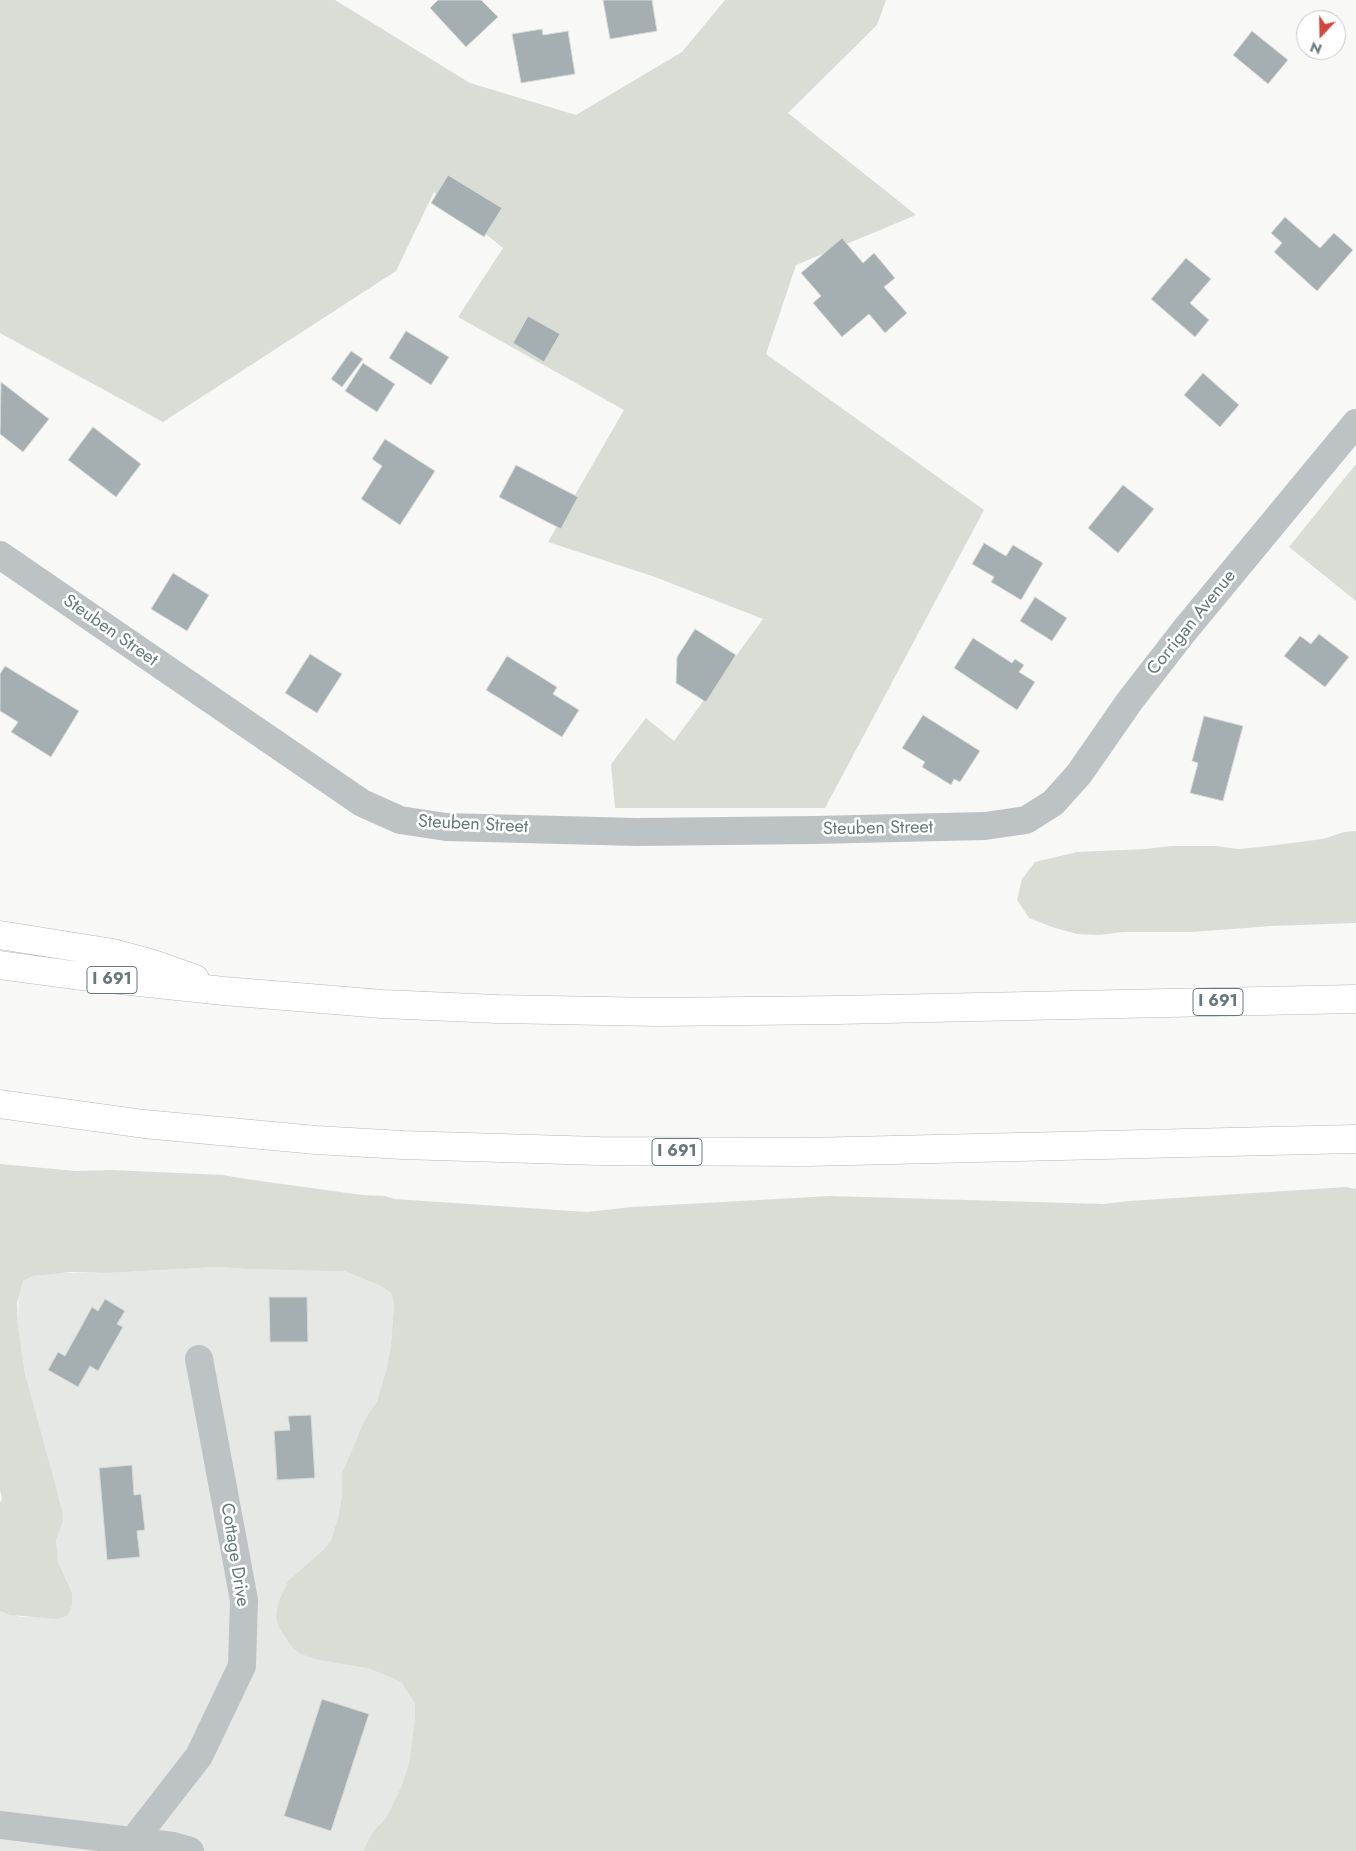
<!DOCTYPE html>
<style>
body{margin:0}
#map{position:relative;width:1356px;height:1851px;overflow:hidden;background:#f8f8f6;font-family:Jost,sans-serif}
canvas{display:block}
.north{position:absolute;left:1296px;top:10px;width:50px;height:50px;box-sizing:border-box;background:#fff;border:1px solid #c2c9cb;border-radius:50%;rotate:201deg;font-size:14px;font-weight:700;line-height:20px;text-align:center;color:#66787e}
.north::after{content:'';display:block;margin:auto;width:18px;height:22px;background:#d2473d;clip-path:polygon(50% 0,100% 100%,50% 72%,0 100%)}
</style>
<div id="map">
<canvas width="1356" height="1851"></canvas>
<div class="north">N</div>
</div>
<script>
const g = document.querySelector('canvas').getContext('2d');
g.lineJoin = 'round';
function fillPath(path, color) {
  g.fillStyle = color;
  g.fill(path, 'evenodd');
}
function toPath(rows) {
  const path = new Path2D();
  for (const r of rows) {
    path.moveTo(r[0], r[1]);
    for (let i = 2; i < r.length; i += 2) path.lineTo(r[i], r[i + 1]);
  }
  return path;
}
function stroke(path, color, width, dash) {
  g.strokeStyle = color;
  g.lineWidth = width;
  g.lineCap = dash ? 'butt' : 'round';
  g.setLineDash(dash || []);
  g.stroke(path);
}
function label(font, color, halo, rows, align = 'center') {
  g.font = font + ' Jost,sans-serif';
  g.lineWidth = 5;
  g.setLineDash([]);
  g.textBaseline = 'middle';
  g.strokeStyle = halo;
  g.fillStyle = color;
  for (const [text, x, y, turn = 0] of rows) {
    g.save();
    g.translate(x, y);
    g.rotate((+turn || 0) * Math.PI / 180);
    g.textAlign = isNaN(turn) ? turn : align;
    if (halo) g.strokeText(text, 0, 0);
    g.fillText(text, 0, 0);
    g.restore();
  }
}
fillPath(toPath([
 [218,1267,244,1269,344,1271,381,1286,391,1293,394,1304,391,1344,387,1367,377,1401,365,1419,342,1473,342,1496,338,1518,331,1540,324,1549,288,1581,278,1602,276,1616,279,1628,286,1637,348,1665,370,1669,392,1678,402,1683,409,1693,415,1704,415,1716,409,1763,402,1785,387,1816,380,1823,363,1851,0,1851,0,1611,21,1617,34,1617,67,1582,58,1562,56,1551,56,1541,63,1521,60,1500,55,1491,25,1374,18,1325,19,1292,23,1281,33,1276,47,1273,107,1273]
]), '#e6e8e6');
fillPath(toPath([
 [0,0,335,0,470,83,576,115,682,52,725,0,886,0,877,25,788,113,916,215,796,265,766,354,984,510,825,808,615,808,611,764,646,718,674,741,763,619,655,577,548,542,624,410,458,317,503,248,434,192,396,271,163,422,0,333],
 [1356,464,1356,601,1289,547],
 [1356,831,1356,923,1272,926,1191,932,1123,932,1099,935,1077,934,1052,927,1029,918,1017,900,1022,879,1035,862,1077,852,1145,849,1172,846,1216,846,1238,849,1260,847,1323,839,1344,832],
 [0,1164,76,1171,112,1170,223,1175,246,1179,362,1195,385,1196,395,1199,587,1212,632,1207,830,1196,1103,1204,1130,1201,1346,1187,1356,1189,1356,1851,363,1851,373,1832,387,1816,402,1785,409,1763,415,1716,415,1704,402,1683,392,1678,370,1669,315,1659,301,1654,292,1647,279,1628,276,1617,278,1602,288,1581,324,1549,331,1540,338,1518,342,1496,342,1473,365,1419,377,1401,387,1367,391,1344,394,1304,391,1293,381,1286,344,1271,330,1271,244,1269,218,1267,107,1273,71,1272,33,1276,23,1281,17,1303,18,1325,25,1374,62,1510,63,1521,56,1541,58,1562,72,1593,72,1605,68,1615,58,1619,10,1615,0,1611,0,1503,2,1498,0,1490]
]), '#d9ddd6');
const building = toPath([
 [438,0,481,0,498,17,466,47,430,8,438,0],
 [603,0,652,0,657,31,610,39,603,0],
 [542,29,543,35,568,31,575,74,521,83,512,34,542,29],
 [1252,31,1288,60,1268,84,1233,55,1252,31],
 [448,175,502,208,484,237,431,203,448,175],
 [1285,217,1320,248,1334,233,1353,250,1317,291,1274,252,1282,243,1271,233,1285,217],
 [842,238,863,263,874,253,895,278,884,287,907,313,885,333,869,314,842,337,813,303,821,296,801,273,842,238],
 [1186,258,1211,279,1190,303,1209,320,1195,337,1151,299,1186,258],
 [528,316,560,334,544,362,513,343,528,316],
 [406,331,449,357,431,385,389,358,406,331],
 [351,351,363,359,342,387,331,379,351,351],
 [363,363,395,384,377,412,345,391,363,363],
 [1203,373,1239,405,1220,427,1184,395,1203,373],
 [1,382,49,419,23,452,0,434,1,382],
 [93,427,141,464,116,497,68,460,93,427],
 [385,439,435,471,400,525,361,499,382,466,372,459,385,439],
 [516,465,578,497,561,529,499,497,516,465],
 [1123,485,1154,509,1118,553,1088,528,1123,485],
 [984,543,1006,556,1013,545,1043,563,1021,600,991,582,994,577,972,564,984,543],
 [173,573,209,595,187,631,151,609,173,573],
 [1035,597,1067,618,1052,641,1020,621,1035,597],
 [695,629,736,655,706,702,676,683,677,657,695,629],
 [1319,634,1349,657,1325,687,1284,656,1300,636,1311,644,1319,634],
 [973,638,1012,663,1015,659,1024,665,1019,672,1035,682,1017,710,954,668,973,638],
 [310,654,342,674,317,713,285,693,310,654],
 [507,656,557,687,553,694,579,710,562,737,486,690,507,656],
 [5,666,79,711,51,757,11,732,18,722,0,711,0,674,5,666],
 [923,715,980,751,960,782,954,779,951,785,922,767,925,762,902,748,923,715],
 [1204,716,1243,726,1223,801,1190,793,1198,763,1192,761,1204,716],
 [269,1297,307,1297,308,1342,270,1342,269,1297],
 [105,1299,125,1311,117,1324,123,1327,98,1371,90,1366,78,1387,48,1370,58,1352,65,1356,92,1307,98,1311,105,1299],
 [311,1415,315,1478,277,1480,274,1431,290,1430,288,1416,311,1415],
 [132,1465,134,1495,141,1494,145,1530,137,1531,140,1557,107,1560,99,1468,132,1465],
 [322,1699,369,1714,331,1831,284,1816,322,1699]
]);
fillPath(building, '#a5afb2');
stroke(building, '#dadad8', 1);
const motorway = toPath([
 [0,935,113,953,153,964,195,979],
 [0,965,73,975,224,991,382,1004,498,1009,658,1012,838,1010,1356,999],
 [0,1104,144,1124,316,1140,402,1145,599,1151,808,1152,1356,1139]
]);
stroke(motorway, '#b3b8ba', 29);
stroke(toPath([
 [0,555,362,803,400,820,446,827,637,832,814,830,985,826,1026,820,1053,803,1079,774,1129,702,1184,631,1356,423],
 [0,1825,173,1846,190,1851],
 [133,1841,199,1756,242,1666,244,1600,199,1359]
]), '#bdc3c5', 28);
stroke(motorway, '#fff', 28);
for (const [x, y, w] of [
 [112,980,50],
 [1218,1002,50],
 [677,1152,50]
]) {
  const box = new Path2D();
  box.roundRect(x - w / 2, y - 13.5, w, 27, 4);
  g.fillStyle = '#fff';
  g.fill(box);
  stroke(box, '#66787e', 1);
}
label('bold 16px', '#66787e', null, [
 ["I 691",112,980],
 ["I 691",1218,1002],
 ["I 691",677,1152]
]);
label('18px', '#66787e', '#fff', [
 ["Corrigan Avenue",1192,623,-51],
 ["Steuben Street",110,631,35],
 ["Steuben Street",473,825,3],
 ["Steuben Street",878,829,-1],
 ["Cottage Drive",234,1555,81]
]);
</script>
